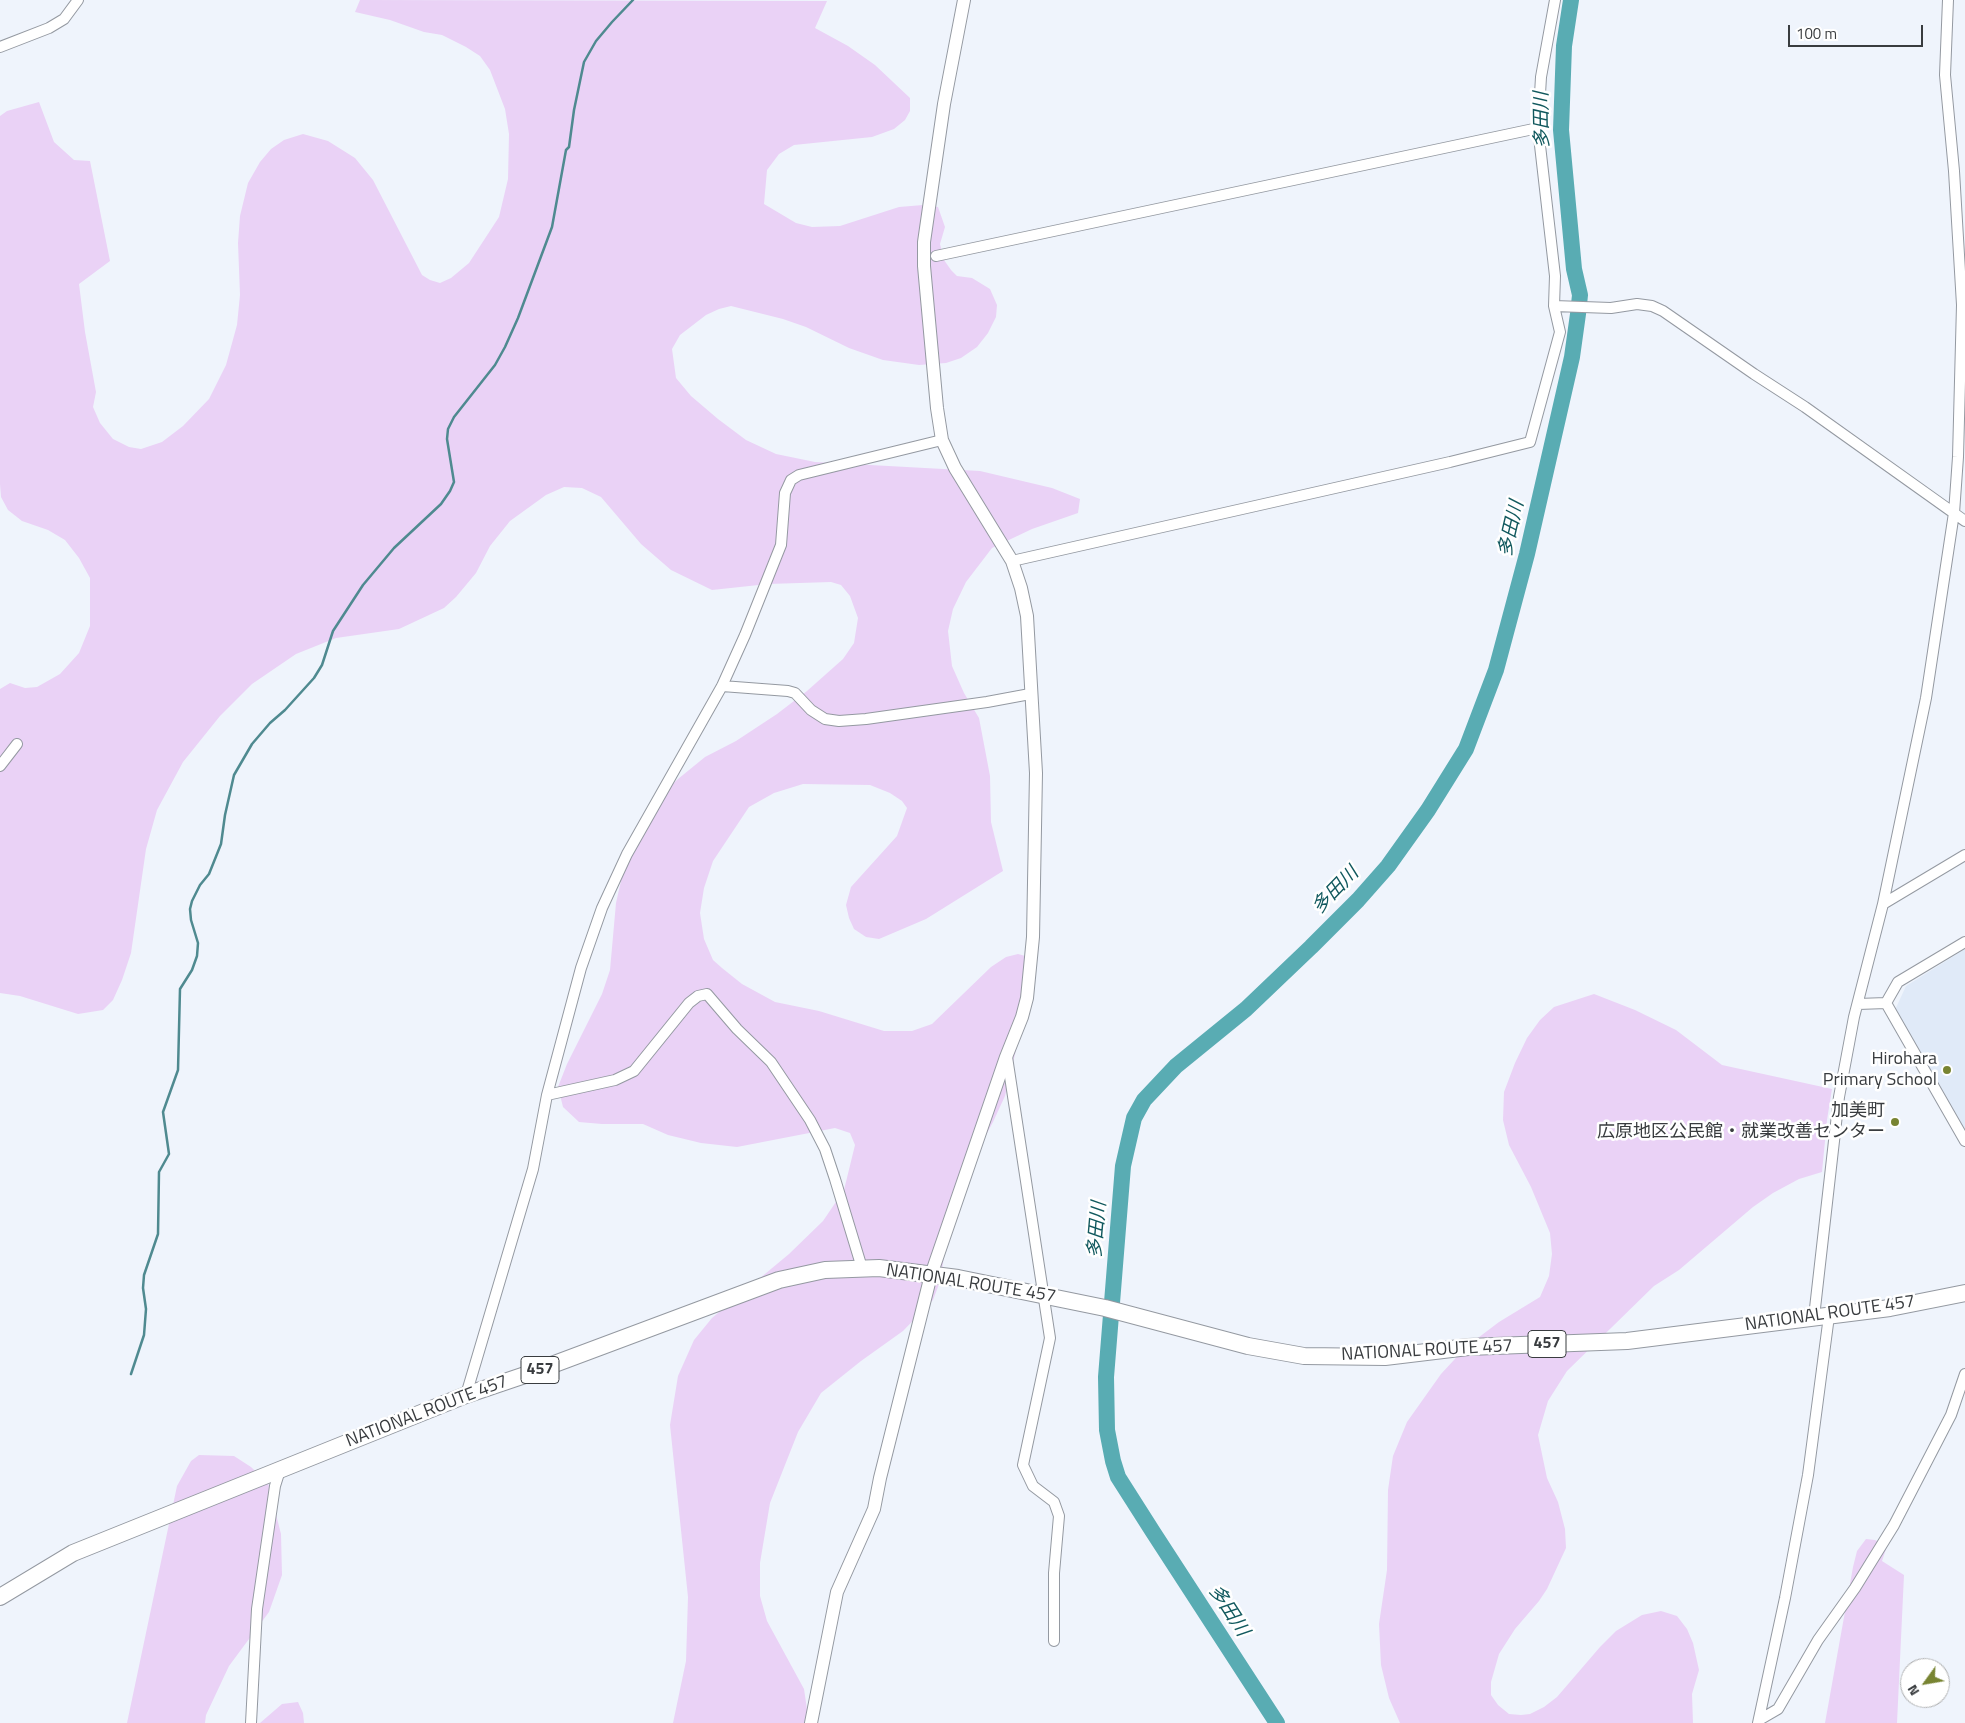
<!DOCTYPE html>
<meta charset="utf-8">
<style>
body{margin:0}
#map{position:relative;width:1965px;height:1723px;overflow:hidden;background:#eff4fc;font-family:"Titillium Web",sans-serif}
canvas{display:block}
.north{position:absolute;left:1900px;top:1658px;width:50px;height:50px;box-sizing:border-box;background:#fff;border:1px solid #b0b1b2;border-radius:50%;rotate:238deg;font-size:14px;font-weight:700;line-height:20px;text-align:center;color:#393c3f}
.north::after{content:'';display:block;margin:auto;width:18px;height:22px;background:#788432;clip-path:polygon(50% 0,100% 100%,50% 72%,0 100%)}
.scale{position:absolute;left:1788px;top:25px;width:135px;height:22px;box-sizing:border-box;border:2px solid #393c3f;border-top:0;padding-left:6px;font-size:15px;line-height:18px;white-space:nowrap;color:#393c3f;-webkit-text-stroke:4px #fff;paint-order:stroke}
</style>
<div id="map">
<canvas width="1965" height="1723"></canvas>
<div class="north">N</div>
<div class="scale">100 m</div>
</div>
<script>
const g = document.querySelector('canvas').getContext('2d');
g.lineJoin = 'round';
function fillPath(path, color) {
  g.fillStyle = color;
  g.fill(path, 'evenodd');
}
function toPath(rows) {
  const path = new Path2D();
  for (const r of rows) {
    path.moveTo(r[0], r[1]);
    for (let i = 2; i < r.length; i += 2) path.lineTo(r[i], r[i + 1]);
  }
  return path;
}
function stroke(path, color, width, dash) {
  g.strokeStyle = color;
  g.lineWidth = width;
  g.lineCap = dash ? 'butt' : 'round';
  g.setLineDash(dash || []);
  g.stroke(path);
}
function label(font, color, halo, rows, align = 'center') {
  g.font = font + ' "Titillium Web","Noto Sans JP",sans-serif';
  g.lineWidth = 5;
  g.setLineDash([]);
  g.textBaseline = 'middle';
  g.strokeStyle = halo;
  g.fillStyle = color;
  for (const [text, x, y, turn = 0] of rows) {
    g.save();
    g.translate(x, y);
    g.rotate((+turn || 0) * Math.PI / 180);
    g.textAlign = isNaN(turn) ? turn : align;
    if (halo) g.strokeText(text, 0, 0);
    g.fillText(text, 0, 0);
    g.restore();
  }
}
fillPath(toPath([
 [1965,949,1965,1130,1895,1010,1906,986]
]), '#e0eaf8');
fillPath(toPath([
 [360,0,827,1,815,28,848,46,875,65,910,98,910,111,905,120,894,129,872,137,794,145,779,154,767,170,764,204,796,223,812,227,840,226,899,207,923,205,938,207,945,227,940,244,944,260,951,270,957,276,972,278,990,289,997,305,996,317,988,333,977,347,961,358,946,363,919,365,883,360,849,348,806,327,783,319,731,306,719,309,706,315,680,335,672,349,676,378,691,396,718,419,746,440,776,454,815,462,980,471,1052,488,1080,499,1078,513,1032,529,992,548,966,582,953,609,948,631,952,666,964,693,979,718,990,776,991,822,1003,871,926,919,879,939,866,937,854,929,849,918,846,905,851,887,897,836,907,808,902,801,890,793,870,785,803,784,774,793,749,807,713,861,704,888,700,913,704,939,713,960,722,968,742,984,775,1002,819,1011,884,1031,912,1031,932,1024,991,967,1006,957,1018,954,1029,957,1029,996,1005,1096,993,1122,972,1161,945,1247,941,1279,933,1300,903,1331,861,1361,821,1393,798,1432,770,1503,760,1563,760,1596,767,1621,804,1689,809,1723,673,1723,686,1661,688,1597,670,1425,678,1376,694,1340,712,1318,789,1254,823,1221,844,1190,855,1145,850,1133,835,1128,737,1147,701,1143,668,1135,643,1124,602,1124,579,1122,563,1107,558,1087,567,1064,602,994,610,970,616,903,625,863,656,800,678,779,705,757,736,741,777,714,807,691,843,659,854,643,858,618,850,596,841,585,831,582,768,584,712,590,671,570,641,544,601,497,582,488,564,487,546,495,510,521,490,546,476,573,456,597,444,608,399,629,336,638,296,654,252,684,220,716,183,762,157,810,146,849,131,953,122,980,113,1000,103,1010,78,1014,20,996,0,993,0,689,10,683,25,688,37,687,60,674,79,653,90,626,90,578,79,558,65,540,48,530,22,521,8,510,1,497,0,484,0,116,7,111,39,102,54,142,74,160,90,161,110,261,79,284,85,332,96,392,93,407,100,423,113,439,129,447,141,449,162,442,183,426,209,399,226,365,237,325,240,295,238,243,240,216,248,183,260,162,271,149,284,140,303,134,328,141,355,158,373,180,422,275,430,280,440,283,451,278,469,263,499,217,508,179,509,134,505,109,490,70,480,56,466,47,442,35,424,32,390,20,355,12],
 [1594,994,1635,1010,1676,1030,1722,1065,1832,1089,1827,1120,1822,1172,1799,1179,1773,1193,1753,1207,1679,1270,1654,1286,1567,1371,1548,1401,1538,1435,1547,1478,1558,1502,1565,1529,1566,1548,1547,1589,1539,1601,1515,1629,1499,1654,1491,1682,1491,1695,1498,1705,1509,1714,1521,1715,1530,1714,1544,1707,1557,1697,1600,1647,1616,1631,1642,1615,1661,1611,1677,1616,1687,1629,1693,1643,1699,1670,1692,1694,1693,1723,1400,1723,1389,1698,1381,1665,1379,1624,1387,1570,1388,1490,1393,1456,1407,1422,1441,1374,1466,1347,1499,1322,1540,1297,1549,1276,1552,1254,1550,1233,1531,1187,1509,1145,1503,1120,1504,1092,1515,1063,1527,1038,1540,1020,1554,1007],
 [199,1455,234,1456,251,1467,268,1483,281,1534,282,1575,269,1612,229,1666,206,1715,205,1723,127,1723,177,1486,191,1461],
 [1866,1539,1875,1540,1887,1546,1882,1561,1904,1575,1897,1723,1825,1723,1853,1567,1857,1551],
 [298,1702,303,1713,304,1723,260,1723,282,1704]
]), '#ead2f6');
stroke(toPath([
 [131,1374,144,1335,146,1309,143,1288,144,1275,158,1234,159,1172,169,1154,163,1112,178,1070,180,989,192,970,197,956,198,943,191,920,190,909,192,901,200,885,209,874,221,844,225,815,234,775,252,744,270,723,285,710,314,678,322,665,333,631,363,585,394,548,441,504,450,491,454,482,447,439,448,429,454,417,495,365,505,347,518,318,552,227,566,150,569,147,574,110,584,62,596,41,612,22,633,0]
]), '#4f8a90', 2.5);
stroke(toPath([
 [1277,1723,1153,1532,1118,1477,1113,1461,1107,1430,1106,1377,1123,1166,1134,1118,1144,1100,1176,1066,1246,1009,1311,947,1358,900,1388,866,1428,810,1466,749,1496,670,1527,554,1572,357,1578,314,1580,295,1574,269,1561,130,1564,46,1571,0]
]), '#59acb3', 16);
const minor = toPath([
 [0,47,49,28,64,19,78,0],
 [936,256,1538,128],
 [1554,306,1611,308,1637,304,1652,306,1663,311,1754,374,1805,407,1965,521],
 [1012,561,1450,462,1530,442,1560,332,1554,306,1555,276,1538,128,1541,77,1555,0],
 [722,686,788,691,795,693,811,710,825,719,839,721,866,719,987,702,1030,694],
 [0,766,17,744],
 [1883,904,1965,855],
 [1886,1003,1898,982,1965,942],
 [1858,1004,1886,1003,1965,1141],
 [1007,1057,1050,1338,1023,1465,1033,1486,1054,1502,1059,1516,1054,1573,1054,1641],
 [547,1095,615,1080,634,1071,689,1003,698,996,707,994,737,1029,771,1062,810,1120,825,1149,835,1179,862,1268],
 [1814,1317,1839,1097,1854,1017,1883,904,1926,698,1954,513,1958,457,1962,305,1954,171,1945,75,1948,0],
 [466,1395,533,1169,547,1095,581,968,602,908,627,854,722,686,745,635,781,545,785,493,791,480,799,475,942,440],
 [1759,1720,1778,1709,1818,1640,1855,1588,1894,1525,1951,1415,1965,1374],
 [251,1723,257,1609,275,1486,280,1470],
 [1758,1723,1785,1598,1808,1475,1829,1316]
]);
const tertiary = toPath([
 [811,1723,837,1592,874,1509,880,1478,931,1275,1006,1057,1022,1017,1027,998,1033,937,1036,773,1027,616,1021,588,1012,561,955,468,942,440,937,408,924,266,924,242,944,104,964,0]
]);
const trunk = toPath([
 [0,1597,73,1553,466,1395,525,1375,779,1280,825,1270,879,1268,958,1278,1105,1308,1248,1346,1304,1356,1385,1357,1468,1347,1627,1341,1890,1308,1965,1293]
]);
stroke(minor, '#9499a1', 12);
stroke(tertiary, '#9499a1', 14);
stroke(trunk, '#9499a1', 18);
stroke(minor, '#fff', 10);
stroke(tertiary, '#fff', 12);
stroke(trunk, '#fff', 16);
for (const [x, y, r, color] of [
 [1947,1070,5,"#788432"],
 [1895,1122,5,"#788432"]
]) {
  const dot = new Path2D();
  dot.arc(x, y, r, 0, 2 * Math.PI);
  g.fillStyle = color;
  g.fill(dot);
  stroke(dot, '#fff', 2);
}
for (const [x, y, w] of [
 [1547,1344,38],
 [540,1370,38]
]) {
  const box = new Path2D();
  box.roundRect(x - w / 2, y - 13.5, w, 27, 4);
  g.fillStyle = '#fff';
  g.fill(box);
  stroke(box, '#393c3f', 1);
}
label('bold 16px', '#393c3f', null, [
 ["457",1547,1344],
 ["457",540,1370]
]);
label('18px', '#393c3f', '#fff', [
 ["Hirohara",1937,1060],
 ["Primary School",1937,1081],
 ["加美町",1885,1112],
 ["広原地区公民館・就業改善センター",1885,1133]
], 'right');
label('18px', '#393c3f', '#fff', [
 ["NATIONAL ROUTE 457",971,1284,9],
 ["NATIONAL ROUTE 457",1830,1314,-8],
 ["NATIONAL ROUTE 457",1427,1351,-3],
 ["NATIONAL ROUTE 457",427,1412,-21]
]);
label('italic 19px', '#11595e', '#fff', [
 ["多田川",1543,120,-91],
 ["多田川",1512,529,-77],
 ["多田川",1336,891,-46],
 ["多田川",1098,1230,-85],
 ["多田川",1228,1611,57]
]);
</script>
